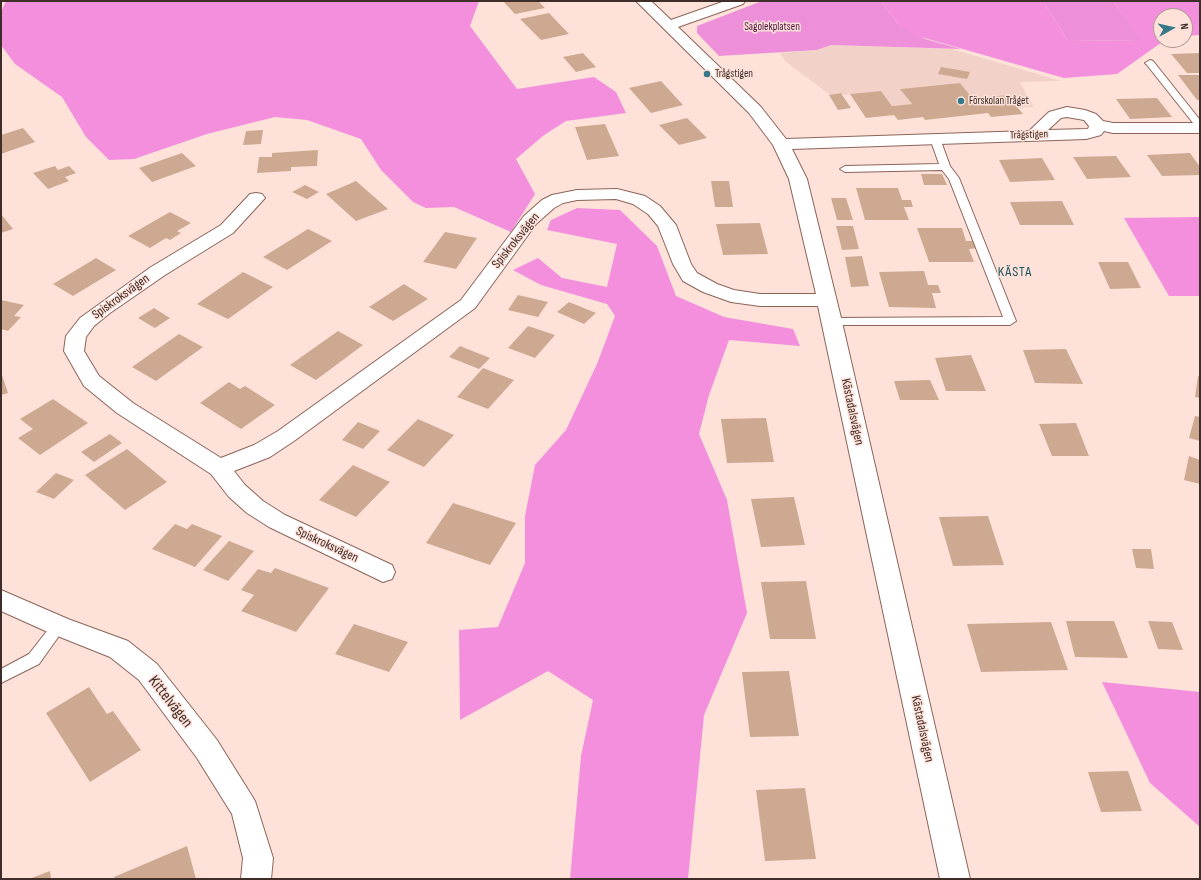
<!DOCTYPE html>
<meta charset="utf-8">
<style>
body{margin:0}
#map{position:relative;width:1201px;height:880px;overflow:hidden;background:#fee2da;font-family:"Sofia Sans Condensed",sans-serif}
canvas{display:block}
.frame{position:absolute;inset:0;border:2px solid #3e2d28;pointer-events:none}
.north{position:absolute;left:1153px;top:8px;width:40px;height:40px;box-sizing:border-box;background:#fee2da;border:1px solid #b19a93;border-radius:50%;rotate:82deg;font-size:11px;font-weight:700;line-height:16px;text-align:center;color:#3e2d28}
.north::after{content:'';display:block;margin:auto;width:14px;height:18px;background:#357888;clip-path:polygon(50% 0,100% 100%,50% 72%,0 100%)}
</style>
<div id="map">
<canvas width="1201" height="880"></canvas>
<div class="frame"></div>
<div class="north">N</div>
</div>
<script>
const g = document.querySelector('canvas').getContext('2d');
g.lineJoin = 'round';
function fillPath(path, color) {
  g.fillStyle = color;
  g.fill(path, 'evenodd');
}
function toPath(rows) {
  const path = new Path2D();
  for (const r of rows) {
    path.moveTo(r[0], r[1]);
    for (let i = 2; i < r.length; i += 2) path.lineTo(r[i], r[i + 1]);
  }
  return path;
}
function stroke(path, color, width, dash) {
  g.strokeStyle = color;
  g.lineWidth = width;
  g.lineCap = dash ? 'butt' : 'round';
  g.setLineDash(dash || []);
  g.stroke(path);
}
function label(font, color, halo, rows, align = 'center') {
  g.font = font + ' "Sofia Sans Condensed",sans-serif';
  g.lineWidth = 3;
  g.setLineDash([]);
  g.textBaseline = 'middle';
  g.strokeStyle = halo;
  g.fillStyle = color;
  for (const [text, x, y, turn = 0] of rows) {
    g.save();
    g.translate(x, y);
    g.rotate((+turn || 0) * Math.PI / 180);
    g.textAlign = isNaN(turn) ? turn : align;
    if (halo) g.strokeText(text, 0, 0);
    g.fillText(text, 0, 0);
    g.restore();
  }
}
fillPath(toPath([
 [831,45,952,49,1061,81,1020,82,1034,107,1018,108,1007,95,973,99,960,83,900,89,912,104,892,106,881,91,842,95,840,93,830,95,785,61,780,53,817,50]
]), '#f2d1c8');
fillPath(toPath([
 [762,1,881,1,898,24,925,39,961,49,831,45,817,50,719,56,697,33,697,26],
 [1043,1,1113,1,1141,40,1068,41]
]), '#ee90d9');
fillPath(toPath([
 [6,1,479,1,470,26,517,89,594,77,616,92,626,113,566,121,544,135,516,159,535,194,511,232,454,207,426,208,413,202,381,170,361,139,307,120,275,117,207,134,134,159,109,160,86,137,62,97,15,64,1,45,1,12],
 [881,1,1043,1,1068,41,1140,40,1113,1,1200,1,1200,35,1185,36,1185,16,1161,16,1161,40,1165,40,1117,74,1064,78,914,35,898,24],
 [577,208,620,210,657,246,676,296,724,317,793,329,800,346,729,340,709,395,699,434,727,500,747,613,704,715,688,879,570,879,581,756,593,700,548,671,460,720,459,630,498,627,525,563,525,516,535,465,566,430,597,364,615,316,607,304,541,285,513,270,538,258,562,278,607,287,617,244,547,230,551,220],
 [1200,217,1200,296,1169,296,1124,218],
 [1102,682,1200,692,1200,827,1150,783]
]), '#f38fdc');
fillPath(toPath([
 [508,1,538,1,545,8,515,14,504,2],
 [549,13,569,34,541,40,520,19],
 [583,53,596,67,576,72,563,57],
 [1200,53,1200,73,1187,73,1171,54],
 [941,67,970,72,967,79,938,74],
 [1178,75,1200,75,1200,100,1197,100],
 [661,81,683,105,651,113,629,88],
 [960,83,973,99,1007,95,1023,114,991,117,988,113,925,120,923,117,898,120,894,115,866,118,850,94,881,91,892,106,912,104,900,89],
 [841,93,842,95,851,108,838,110,829,95],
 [1157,98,1172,117,1130,119,1116,99],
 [687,118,707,138,679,145,659,125],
 [605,124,619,156,587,160,575,127],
 [23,128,35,142,1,154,1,135],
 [263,130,261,144,243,145,246,131],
 [318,150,317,166,291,167,291,171,257,173,259,157,272,157,272,153],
 [182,153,196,166,152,182,139,168],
 [1190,153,1200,167,1200,175,1162,176,1147,155],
 [1116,156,1131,177,1087,179,1073,157],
 [1042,158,1055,180,1010,182,999,160],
 [55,166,58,170,69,166,76,173,65,177,69,181,48,189,33,173],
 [921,174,942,174,947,185,924,185],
 [356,181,388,209,356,221,326,194],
 [711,181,729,181,733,207,715,207],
 [305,185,319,192,307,199,292,192],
 [856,188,898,188,902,200,911,200,913,207,904,207,909,220,865,220],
 [831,198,846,198,853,220,837,220],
 [1062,201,1074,225,1020,225,1010,202],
 [170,212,191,223,177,231,181,233,170,240,166,238,150,248,128,236],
 [1,214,13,229,1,233],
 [760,223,768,254,723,255,716,224],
 [836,226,853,226,859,249,842,250],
 [917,228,962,228,966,241,975,241,978,248,969,249,974,262,929,262],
 [308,229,332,241,287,270,263,257],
 [445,232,477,238,456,269,423,262],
 [862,256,869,286,851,287,845,257],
 [96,258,116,270,73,296,53,284],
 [1098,262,1128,262,1141,288,1110,289],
 [924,271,928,285,938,285,941,293,932,293,936,308,889,307,879,272],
 [243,272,273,287,228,319,197,304],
 [404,284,428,299,393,321,369,307],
 [518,295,548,302,538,317,508,310],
 [1,300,24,305,14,316,21,317,8,331,1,329],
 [569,302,596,313,584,324,557,312],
 [154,308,170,318,155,328,138,318],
 [528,326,555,335,535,358,508,348],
 [338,331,363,345,316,380,290,365],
 [179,334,203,347,156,381,132,367],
 [460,346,490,358,479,369,449,357],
 [1066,349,1083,384,1035,383,1023,350],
 [971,355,986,391,946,391,935,358],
 [483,368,514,380,488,409,457,397],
 [1,372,8,393,1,395],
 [1198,376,1200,377,1200,398,1195,397],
 [930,380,939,400,900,400,894,381],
 [229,382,240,389,245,386,275,405,241,429,200,403],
 [53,399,88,423,40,455,18,438,33,429,20,419],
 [1195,416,1200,417,1200,441,1189,438],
 [766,418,774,462,727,463,721,419],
 [418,419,454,435,424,467,387,450],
 [358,422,380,431,363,449,342,440],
 [1076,423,1089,456,1052,456,1039,424],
 [110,434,122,443,94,462,81,452],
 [127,449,167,482,125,510,85,475],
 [1189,456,1200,460,1200,484,1184,480],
 [353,465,390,482,356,517,319,500],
 [56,473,74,480,54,499,36,492],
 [794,497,805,545,761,547,751,499],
 [453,503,516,523,490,565,426,543],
 [988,516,1004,565,953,566,939,517],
 [175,524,187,529,192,524,222,536,195,567,152,549],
 [229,541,254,551,228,581,203,570],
 [1132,549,1151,549,1154,569,1136,568],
 [275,568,329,588,296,632,241,611,254,595,241,590,258,569,271,573],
 [806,581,816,639,770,639,761,582],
 [1066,621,1114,621,1128,658,1075,657],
 [1148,621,1172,622,1183,650,1158,649],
 [1051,622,1068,670,981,672,967,624],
 [354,624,408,642,389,672,335,654],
 [789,671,799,736,750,737,742,672],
 [89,687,107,714,113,711,141,750,90,782,46,713],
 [1128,771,1142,811,1101,812,1088,772],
 [805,788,816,859,765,861,756,790],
 [187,846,196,879,115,879,114,877],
 [50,871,51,879,29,879]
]), '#cea991');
const service = toPath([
 [1150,60,1153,61,1200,120,1200,129,1197,128,1147,65,1145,63,1150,60],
 [933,136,936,137,942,144,950,166,959,178,1016,321,1010,325,828,325,826,322,828,319,832,318,1003,317,949,179,942,170,845,172,840,169,845,166,939,164,932,144,928,139,933,136],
 [59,620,64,622,66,626,39,664,1,683,1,669,29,654,54,622,59,620]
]);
const minor = toPath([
 [636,1,651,1,671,20,725,1,745,1,743,4,678,27,761,107,786,139,1029,131,1049,112,1067,107,1085,110,1096,114,1103,121,1113,123,1200,123,1200,133,1113,133,1104,131,1101,135,1086,139,792,149,807,179,842,322,970,879,940,879,818,306,760,306,731,302,703,292,683,281,673,264,658,226,648,214,633,204,616,199,577,200,563,203,554,208,536,224,475,308,294,441,270,457,234,471,245,485,263,501,285,515,392,565,395,572,392,579,383,582,269,527,247,513,229,497,211,474,117,413,84,386,64,351,66,336,80,318,151,267,221,225,250,194,256,193,262,194,265,198,233,233,165,275,110,313,94,326,86,337,84,351,99,376,133,403,221,458,254,445,278,431,461,300,524,216,542,200,552,195,577,190,617,189,645,196,660,206,676,225,691,264,697,273,717,284,734,290,760,294,816,294,789,179,773,145,749,113,636,1],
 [1067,117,1084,120,1089,126,1088,129,1048,130,1061,118,1067,117],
 [1,590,68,619,128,641,157,664,217,740,255,801,273,858,271,879,241,879,243,858,232,814,197,758,139,680,110,657,50,633,1,611,1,590]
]);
stroke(service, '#8c645a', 2);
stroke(minor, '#8c645a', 2);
fillPath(service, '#fff');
fillPath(minor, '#fff');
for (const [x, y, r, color] of [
 [707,74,4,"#357888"],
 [961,101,4,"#357888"]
]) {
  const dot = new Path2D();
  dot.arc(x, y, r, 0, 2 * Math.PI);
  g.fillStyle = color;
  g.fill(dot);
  stroke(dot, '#fee2da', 1.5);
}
label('11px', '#4c0f42', '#fee2da', [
 ["Sagolekplatsen",772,27]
]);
label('11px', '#3e2d28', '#fee2da', [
 ["Trågstigen",715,74],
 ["Förskolan Tråget",969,101]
], 'left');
label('11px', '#3e2d28', '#fee2da', [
 ["Trågstigen",1029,135,-2]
]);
label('13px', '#3e2d28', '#fee2da', [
 ["Spiskroksvägen",516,241,-51],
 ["Spiskroksvägen",121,297,-36],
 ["Kästadalsvägen",852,412,78],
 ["Spiskroksvägen",327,545,25],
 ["Kästadalsvägen",922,729,78]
]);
g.letterSpacing = '1px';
label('14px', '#1a525e', '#fee2da', [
 ["KÄSTA",1015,272]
]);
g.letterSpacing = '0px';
label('16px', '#3e2d28', '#fee2da', [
 ["Kittelvägen",170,702,52]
]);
</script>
